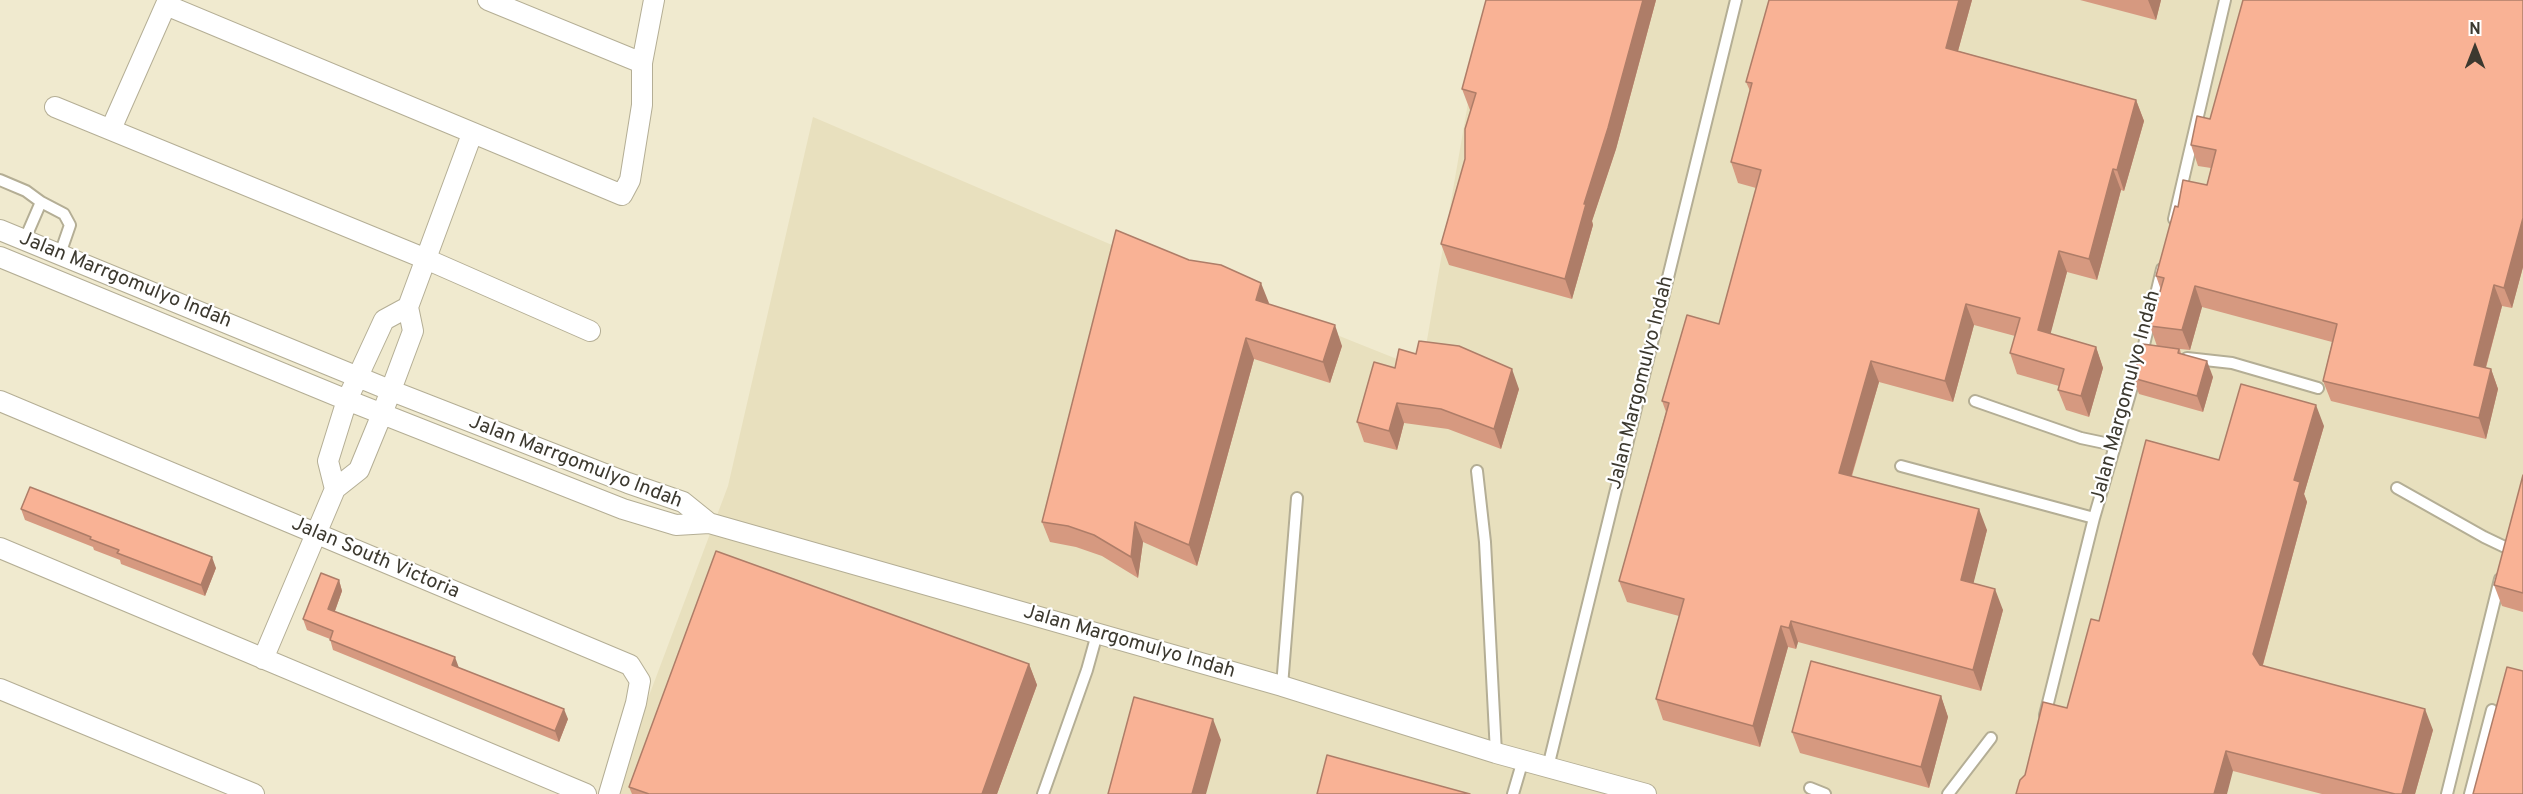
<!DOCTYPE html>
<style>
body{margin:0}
#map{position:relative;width:2523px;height:794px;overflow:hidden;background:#f0eacf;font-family:Overpass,sans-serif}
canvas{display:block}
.north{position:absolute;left:2445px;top:18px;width:60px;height:60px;-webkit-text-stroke:4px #fff;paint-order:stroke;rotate:0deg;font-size:16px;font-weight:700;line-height:24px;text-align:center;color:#3c392f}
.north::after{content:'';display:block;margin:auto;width:21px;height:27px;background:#3c392f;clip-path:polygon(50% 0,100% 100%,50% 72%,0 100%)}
</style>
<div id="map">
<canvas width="2523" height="794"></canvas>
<div class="north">N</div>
</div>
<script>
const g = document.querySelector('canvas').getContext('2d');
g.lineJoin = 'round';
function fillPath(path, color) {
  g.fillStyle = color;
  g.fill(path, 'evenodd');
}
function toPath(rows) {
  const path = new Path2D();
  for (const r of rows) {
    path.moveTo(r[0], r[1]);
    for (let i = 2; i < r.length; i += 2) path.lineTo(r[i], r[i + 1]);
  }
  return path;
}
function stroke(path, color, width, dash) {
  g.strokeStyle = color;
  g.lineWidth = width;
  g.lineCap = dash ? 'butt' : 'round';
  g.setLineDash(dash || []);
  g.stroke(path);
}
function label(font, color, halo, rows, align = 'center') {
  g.font = font + ' Overpass,sans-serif';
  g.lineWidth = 4.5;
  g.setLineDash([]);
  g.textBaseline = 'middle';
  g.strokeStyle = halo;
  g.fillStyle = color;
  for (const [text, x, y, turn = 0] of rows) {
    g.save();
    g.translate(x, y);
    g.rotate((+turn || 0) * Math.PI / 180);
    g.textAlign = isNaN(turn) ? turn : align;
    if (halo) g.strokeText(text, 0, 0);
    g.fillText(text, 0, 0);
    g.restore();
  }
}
fillPath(toPath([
 [1492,0,2523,0,2523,794,612,794,728,486,813,117,1119,248,1422,369,1473,74]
]), '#e8e0be');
const service = toPath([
 [0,180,26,191,41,202,25,239],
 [41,202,64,214,70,225,60,254],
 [2174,219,2225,0],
 [2187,358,2232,363,2318,388],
 [1975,401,2081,438,2114,445],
 [1901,466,2094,518],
 [1477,471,1485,542,1496,753],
 [2397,488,2484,537,2507,548],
 [1282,686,1297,498],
 [2045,715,2094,518,2143,349,2162,269],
 [1548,767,1736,0],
 [1810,788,1825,794],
 [1043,794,1087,670,1097,634],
 [1513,794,1523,760],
 [1948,794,1991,738],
 [2447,794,2500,579],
 [2470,794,2492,710]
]);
const minor = toPath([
 [488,0,642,63,654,0],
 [166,5,622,195,630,180,642,105,642,63],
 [55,107,426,259,590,331],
 [111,129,168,0],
 [0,230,392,391,628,483,683,502,709,523],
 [0,257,347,400,623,509,676,525,709,523,716,525,1282,686,1496,753,1646,794],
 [0,401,630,665,640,681,636,703,609,794],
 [335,489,328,461,347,400,384,320,408,307],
 [0,548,586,794],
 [263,659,335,489,359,470,382,414,413,331,408,307,472,134],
 [0,689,254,794]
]);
stroke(service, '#b4ae95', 14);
stroke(minor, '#b4ae95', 22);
stroke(service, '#fff', 10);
stroke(minor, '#fff', 20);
fillPath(toPath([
 [1486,0,1656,0,1616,149,1592,221,1593,225,1572,299,1449,265,1441,244,1465,159,1471,110,1470,110,1462,89],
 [1769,0,1972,0,1958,51,2136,100,2144,121,2124,191,2121,190,2097,280,2067,272,2050,334,2096,347,2103,368,2089,417,2066,410,2058,390,2059,386,2017,374,2010,353,2015,336,1974,325,1953,402,1879,382,1852,476,1987,530,1973,583,2003,610,1981,691,1798,642,1796,649,1788,647,1760,747,1663,720,1656,699,1679,616,1627,602,1619,581,1666,412,1662,401,1719,324,1756,188,1738,183,1731,162,1750,91,1746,82],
 [2080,0,2161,0,2156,20],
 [2523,0,2523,267,2512,308,2502,306,2486,368,2491,369,2498,389,2486,439,2331,401,2323,381,2332,342,2202,307,2190,350,2180,349,2181,354,2213,377,2203,412,2139,394,2133,378,2157,346,2150,326,2161,290,2156,276,2178,207,2207,185,2211,168,2198,166,2191,145,2210,119],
 [1269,303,1269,304,1342,346,1330,383,1254,359,1197,566,1143,542,1138,578,1102,556,1076,547,1050,542,1042,522],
 [1395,368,1519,389,1501,449,1448,429,1404,423,1397,450,1364,442,1357,422],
 [2324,426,2304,494,2307,502,2263,665,2433,730,2415,794,2322,794,2233,771,2025,775,2067,708,2099,621,2219,460],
 [2523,475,2523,612,2502,606,2494,585],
 [21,509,216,568,205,596,121,564,120,560,94,550,93,547,25,520],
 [339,580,342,591,335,611,568,719,559,742,333,650,330,639,307,630,303,619],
 [1029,664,1037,685,997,794,632,794,629,787],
 [1941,696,1948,717,1929,788,1800,753,1792,732]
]), '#d69980');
fillPath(toPath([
 [1643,0,1656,0,1616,149,1592,221,1593,225,1572,299,1565,279,1584,204],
 [1959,0,1972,0,1953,69,1946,48],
 [2148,0,2161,0,2156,20],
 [2136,100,2144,121,2124,191,2117,170],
 [2113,169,2121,190,2097,280,2089,259],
 [2523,218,2523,267,2512,308,2504,288],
 [2059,251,2067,272,2046,351,2038,330],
 [1261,283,1269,303,1264,321,1256,300],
 [2494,285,2502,306,2481,385,2474,365],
 [2195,286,2202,307,2190,350,2182,330],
 [1966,304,1974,325,1953,402,1945,381],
 [1335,325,1342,346,1330,383,1323,362],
 [1246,338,1254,359,1197,566,1189,545],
 [2096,347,2103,368,2089,417,2081,396],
 [1871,361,1879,382,1846,494,1839,473],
 [2207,361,2213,377,2203,412,2197,396],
 [1512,369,1519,389,1501,449,1494,429],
 [2491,369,2498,389,2486,439,2479,418],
 [1397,403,1404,423,1397,450,1389,431],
 [2316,405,2324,426,2304,494,2307,502,2260,675,2253,654,2294,480],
 [1979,509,1987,530,1969,601,1961,580],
 [1135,522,1143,542,1138,578,1131,557],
 [212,557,216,568,205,596,201,585],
 [339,580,342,591,332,619,328,609],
 [1995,589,2003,610,1981,691,1973,670],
 [1791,621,1798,642,1796,649,1789,628],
 [1781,626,1788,647,1760,747,1753,726],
 [455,657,459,668,452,665],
 [1029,664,1037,685,997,794,982,794],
 [1941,696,1948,717,1929,788,1921,767],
 [564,709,568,719,559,742,555,731],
 [2425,709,2433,730,2415,794,2402,794],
 [1213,719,1221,740,1206,794,1192,794],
 [2226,751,2233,771,2227,794,2214,794]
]), '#ae7d68');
const building = toPath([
 [1486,0,1643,0,1608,128,1584,204,1586,204,1565,279,1441,244,1465,159,1465,129,1476,93,1462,89,1486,0],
 [1769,0,1959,0,1946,48,2136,100,2117,170,2113,169,2089,259,2059,251,2038,330,2096,347,2081,396,2058,390,2064,369,2010,353,2020,318,1966,304,1945,381,1871,361,1839,473,1979,509,1961,580,1995,589,1973,670,1791,621,1789,628,1781,626,1753,726,1656,699,1684,599,1619,581,1669,403,1662,401,1687,315,1719,324,1761,170,1731,162,1752,83,1746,82,1769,0],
 [2243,0,2523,0,2523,218,2504,288,2494,285,2474,365,2491,369,2479,418,2323,381,2337,324,2195,286,2182,330,2150,326,2164,278,2156,276,2175,206,2178,207,2183,180,2207,185,2216,150,2191,145,2197,116,2210,119,2243,0],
 [1116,230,1189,260,1221,265,1261,283,1256,300,1335,325,1323,362,1246,338,1189,545,1135,522,1131,557,1094,535,1068,526,1042,522,1116,230],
 [1419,341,1459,346,1512,369,1494,429,1441,409,1397,403,1389,431,1357,422,1374,362,1395,368,1399,349,1416,354,1419,341],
 [2143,344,2179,349,2178,353,2207,361,2197,396,2133,378,2143,344],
 [2241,384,2316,405,2294,480,2300,482,2253,654,2260,665,2425,709,2402,794,2395,794,2226,751,2214,794,2016,794,2020,780,2025,775,2043,702,2067,708,2091,619,2099,621,2146,440,2219,460,2241,384],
 [2523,475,2523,593,2494,585,2523,475],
 [30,487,212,557,201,585,117,553,119,550,90,539,91,537,21,509,30,487],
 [716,551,1029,664,982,794,649,794,629,787,716,551],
 [321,573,339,580,328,609,455,657,452,665,564,709,555,731,330,640,333,631,303,619,321,573],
 [1811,661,1941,696,1921,767,1792,732,1811,661],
 [2507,667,2523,671,2523,794,2473,794,2507,667],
 [1134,697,1213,719,1192,794,1108,794,1134,697],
 [1327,755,1470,794,1317,794,1327,755]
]);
fillPath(building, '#f9b295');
stroke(building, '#ae7d68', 1.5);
label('20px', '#3c392f', '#fff', [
 ["Jalan Marrgomulyo Indah",125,281,22],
 ["Jalan Margomulyo Indah",1642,383,-76],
 ["Jalan Margomulyo Indah",2127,397,-75],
 ["Jalan Marrgomulyo Indah",575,463,21],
 ["Jalan South Victoria",375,559,23],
 ["Jalan Margomulyo Indah",1129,643,16]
]);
</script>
